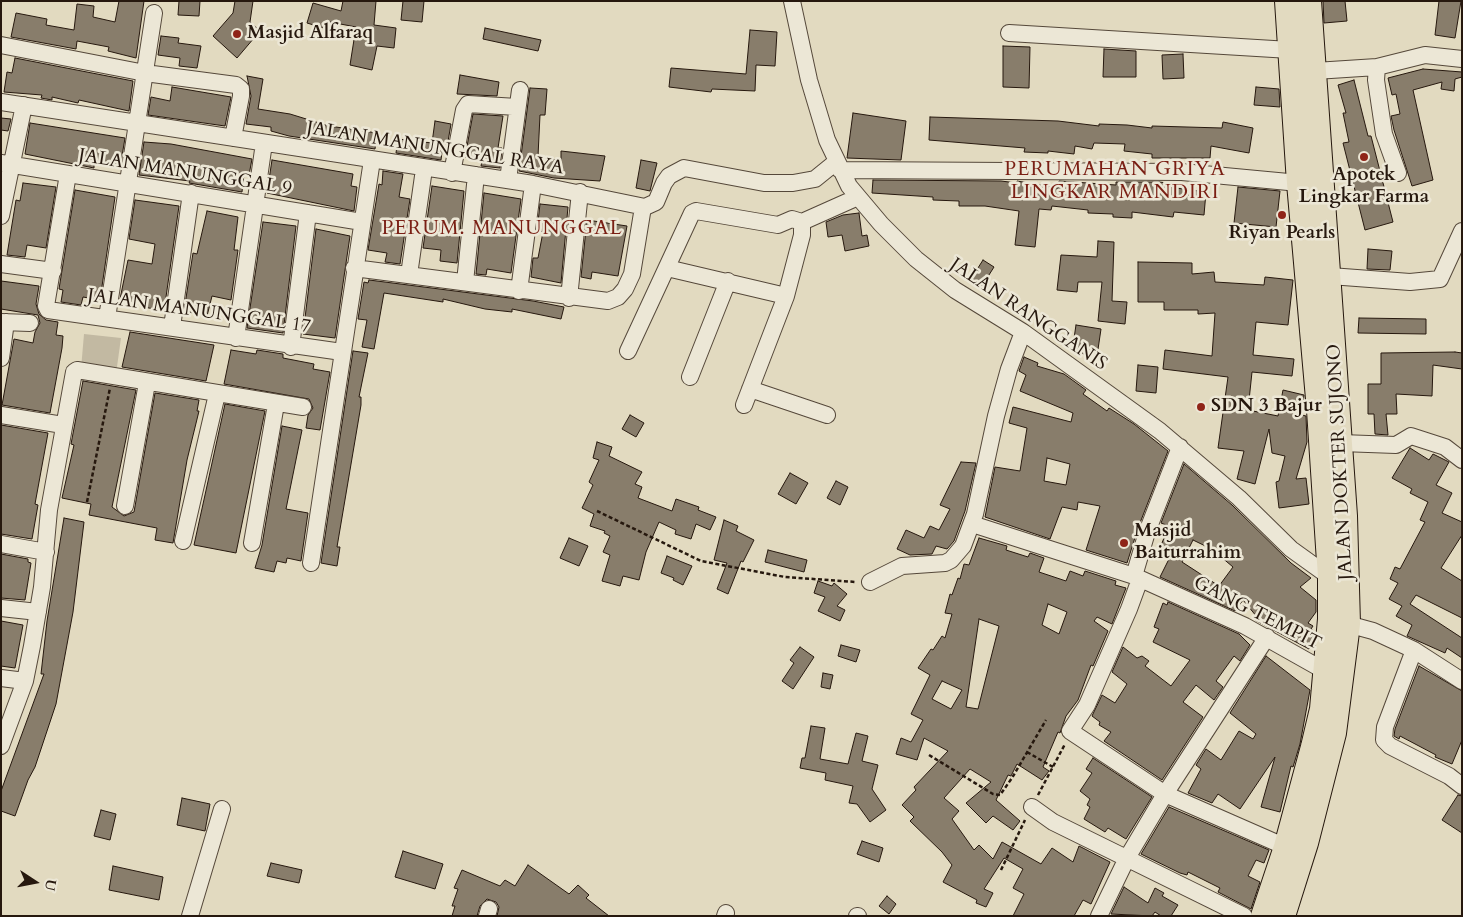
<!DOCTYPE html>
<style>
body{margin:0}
#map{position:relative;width:1463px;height:917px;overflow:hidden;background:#e2dac0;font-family:Cardo,serif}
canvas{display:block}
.frame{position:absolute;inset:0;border:2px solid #26180e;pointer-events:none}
.north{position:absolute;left:10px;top:857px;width:50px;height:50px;-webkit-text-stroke:4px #ece7d6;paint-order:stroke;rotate:101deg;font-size:14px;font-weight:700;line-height:20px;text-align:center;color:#26180e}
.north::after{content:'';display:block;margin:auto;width:18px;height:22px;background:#26180e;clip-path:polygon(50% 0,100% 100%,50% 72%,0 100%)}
</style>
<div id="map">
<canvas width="1463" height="917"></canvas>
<div class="frame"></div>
<div class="north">U</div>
</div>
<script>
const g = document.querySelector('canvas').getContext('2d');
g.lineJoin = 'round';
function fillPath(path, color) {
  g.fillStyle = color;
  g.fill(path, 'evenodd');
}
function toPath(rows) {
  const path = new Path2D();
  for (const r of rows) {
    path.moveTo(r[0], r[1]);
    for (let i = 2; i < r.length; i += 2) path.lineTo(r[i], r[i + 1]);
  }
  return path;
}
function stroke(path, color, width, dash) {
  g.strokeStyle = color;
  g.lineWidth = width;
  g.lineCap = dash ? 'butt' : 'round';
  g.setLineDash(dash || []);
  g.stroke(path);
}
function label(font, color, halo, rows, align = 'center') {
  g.font = font + ' Cardo,serif';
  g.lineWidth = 5;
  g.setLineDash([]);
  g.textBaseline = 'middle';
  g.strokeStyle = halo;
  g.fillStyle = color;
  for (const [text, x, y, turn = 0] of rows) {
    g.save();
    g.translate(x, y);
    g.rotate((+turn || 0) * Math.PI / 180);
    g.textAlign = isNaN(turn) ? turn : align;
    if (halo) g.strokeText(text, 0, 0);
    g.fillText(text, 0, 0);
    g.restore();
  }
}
fillPath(toPath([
 [84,334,121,338,116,374,81,369]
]), '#c2b9a2');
const building = toPath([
 [119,1,144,1,136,58,108,51,109,47,77,41,76,49,11,37,16,13,47,19,46,25,74,30,77,4,94,6,93,17,115,22,119,1],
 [179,1,200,1,199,16,178,15,179,1],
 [235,1,253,1,250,22,260,31,237,58,213,36,233,13,235,1],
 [343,1,376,1,374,25,396,28,394,48,377,46,372,70,350,65,356,27,330,22,327,29,307,23,313,3,341,11,343,1],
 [403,1,424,1,422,22,401,20,403,1],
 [1323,1,1345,1,1347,21,1324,23,1323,1],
 [1439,1,1461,1,1455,38,1435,35,1439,1],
 [485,28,541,40,538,51,483,39,485,28],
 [750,30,777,32,775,66,756,65,755,91,712,89,711,92,669,87,671,68,746,74,750,30],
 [161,36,179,38,178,43,201,46,197,68,179,66,180,58,158,55,161,36],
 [1003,46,1030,47,1029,88,1003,87,1003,46],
 [1104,49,1136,51,1136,77,1103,77,1104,49],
 [1183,54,1184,78,1163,79,1162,55,1183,54],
 [15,58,133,81,129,111,79,100,78,103,52,97,52,100,41,98,42,95,4,92,7,72,12,73,15,58],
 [1423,69,1462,72,1462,77,1455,79,1454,91,1441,89,1442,82,1413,90,1433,180,1412,186,1394,130,1391,116,1400,114,1396,94,1392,95,1388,78,1423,69],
 [460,75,499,82,497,96,457,94,460,75],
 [247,76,263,79,258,109,290,114,329,126,377,133,375,149,289,136,271,131,271,127,246,124,251,96,247,76],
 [1354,80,1368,136,1371,136,1393,222,1365,230,1343,143,1349,142,1343,113,1346,113,1338,85,1354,80],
 [172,87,231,97,225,126,148,115,151,97,170,101,172,87],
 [1256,87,1279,89,1280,107,1254,105,1256,87],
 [530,88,547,89,545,115,540,115,538,156,561,161,561,151,605,156,600,181,554,178,519,171,530,88],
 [853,113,906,121,901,160,847,158,853,113],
 [473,114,503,116,498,148,502,148,500,168,481,166,482,161,465,157,473,114],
 [930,117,1058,121,1099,126,1099,124,1127,125,1152,128,1152,126,1222,128,1223,122,1253,128,1249,153,1211,146,1210,158,1152,158,1152,154,1124,151,1125,144,1094,143,1092,149,1075,146,1074,154,1048,151,1048,153,1024,152,1025,148,929,140,930,117],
 [1,118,11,119,8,131,1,130,1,118],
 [435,121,451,124,446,153,442,152,441,160,396,153,398,139,432,143,435,121],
 [30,123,125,138,120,168,94,164,94,168,25,154,30,123],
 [144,142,171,144,252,159,249,175,244,174,242,192,189,183,190,181,139,175,144,142],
 [272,160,353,174,351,186,357,187,354,211,267,193,272,160],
 [641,160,657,163,650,191,636,188,641,160],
 [383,171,403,174,399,197,410,199,400,264,385,262,387,253,368,250,379,184,382,185,383,171],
 [873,180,1001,181,1017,183,1017,181,1058,188,1059,181,1116,185,1116,182,1159,182,1177,184,1176,188,1206,192,1204,215,1174,212,1173,217,1132,212,1132,218,1113,217,1113,214,1088,213,1088,210,1052,206,1051,210,1039,209,1035,247,1015,245,1019,211,985,206,959,206,959,201,933,200,933,197,872,193,873,180],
 [23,183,56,187,46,248,27,245,25,257,7,255,16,200,20,201,23,183],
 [432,186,464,191,457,263,440,261,441,250,423,248,432,186],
 [1238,187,1280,191,1276,227,1234,223,1238,187],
 [75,190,115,197,100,300,83,297,81,305,61,302,63,290,59,289,75,190],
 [484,193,521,199,511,273,487,269,486,275,476,274,484,193],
 [135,200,179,206,164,311,144,307,145,304,120,299,128,260,152,264,155,244,129,239,135,200],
 [540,204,568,207,561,283,531,277,533,258,538,258,543,232,537,231,540,204],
 [207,211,238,217,234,250,238,250,231,300,212,296,207,316,184,311,193,253,197,254,207,211],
 [859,213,862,236,867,235,869,246,845,251,842,235,828,237,826,222,843,215,859,213],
 [587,220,627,226,618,276,592,272,591,279,581,277,587,220],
 [263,222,296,226,283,333,247,328,263,222],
 [316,229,350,236,335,338,303,334,316,229],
 [1098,241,1114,242,1112,301,1127,302,1125,324,1098,321,1102,282,1078,282,1077,292,1057,290,1061,255,1097,257,1098,241],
 [1368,249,1392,251,1390,270,1367,269,1368,249],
 [983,260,994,267,982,286,971,279,983,260],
 [1138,262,1192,263,1192,274,1214,272,1215,282,1264,285,1265,277,1293,280,1288,325,1256,322,1253,355,1294,359,1292,376,1252,372,1248,410,1278,416,1283,390,1304,395,1302,415,1306,416,1307,442,1296,479,1306,478,1309,504,1279,508,1276,482,1279,481,1285,456,1272,453,1269,429,1255,484,1237,479,1244,451,1218,448,1228,377,1163,369,1165,350,1212,356,1215,313,1198,314,1198,310,1164,310,1164,302,1138,302,1138,262],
 [369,280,533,301,564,307,561,319,512,309,512,312,485,309,443,299,443,302,384,293,374,349,362,347,367,320,358,319,364,282,368,283,369,280],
 [1,281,39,286,36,304,39,314,46,320,58,322,56,335,63,336,62,348,50,413,2,405,14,339,33,343,35,332,40,323,38,315,1,309,1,281],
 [1359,318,1426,319,1426,334,1358,333,1359,318],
 [1076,325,1101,329,1097,356,1072,352,1076,325],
 [130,332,214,345,206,381,122,367,130,332],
 [231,350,256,354,257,350,283,354,283,358,314,364,313,369,330,372,320,430,306,428,308,415,313,408,309,399,224,384,231,350],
 [353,351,368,353,359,397,361,397,361,405,337,547,340,547,337,566,321,563,353,351],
 [1455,352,1462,353,1462,369,1433,365,1432,396,1396,394,1397,414,1386,414,1388,435,1375,434,1374,414,1368,414,1368,384,1381,384,1381,353,1455,352],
 [1024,357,1038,363,1037,366,1064,374,1086,390,1083,394,1107,411,1109,408,1134,424,1168,451,1138,528,1127,563,1086,550,1100,506,1078,502,1077,510,1062,507,1050,539,985,517,995,467,1020,471,1027,428,1009,423,1013,407,1071,422,1073,413,1020,391,1026,375,1019,371,1024,357],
 [1047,458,1070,464,1066,485,1044,481,1047,458],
 [1138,365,1158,367,1156,393,1136,391,1138,365],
 [83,381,136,390,112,507,124,516,134,512,155,393,199,400,197,411,199,411,187,460,173,543,155,540,157,528,89,515,91,504,62,498,74,445,71,444,83,381],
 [225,404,265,411,236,553,194,545,225,404],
 [630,415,644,423,636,437,622,429,630,415],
 [1,425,48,433,35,504,38,505,32,539,1,534,1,425],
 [282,426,302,430,286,509,308,513,301,561,287,558,286,563,277,561,274,572,255,568,262,545,282,426],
 [597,442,612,447,609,456,642,472,635,484,642,487,638,498,672,511,676,499,699,507,698,510,716,517,710,530,696,524,691,539,675,534,676,530,659,522,646,552,639,580,623,576,620,586,602,581,610,555,603,552,610,536,604,533,605,531,590,526,594,514,582,508,593,485,589,482,599,460,593,458,597,442],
 [1410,448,1429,460,1433,454,1449,462,1436,485,1452,493,1442,513,1462,522,1462,535,1441,568,1462,581,1462,618,1416,595,1410,604,1462,638,1462,658,1447,648,1445,653,1407,636,1412,625,1396,616,1402,606,1389,599,1398,583,1390,579,1395,567,1400,569,1425,522,1420,520,1428,502,1410,493,1412,489,1392,478,1410,448],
 [961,462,976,463,965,511,954,541,947,549,936,546,932,554,910,555,897,549,906,530,924,538,930,526,939,530,950,509,940,505,961,462],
 [1184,464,1232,505,1291,563,1311,578,1300,587,1316,600,1316,612,1308,623,1313,626,1311,629,1315,632,1314,642,1309,649,1255,620,1257,617,1243,600,1235,611,1160,577,1171,555,1159,550,1169,526,1161,523,1184,464],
 [1193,540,1222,554,1220,556,1233,567,1219,586,1182,562,1193,540],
 [790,473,808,483,796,504,778,494,790,473],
 [836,481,848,487,840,505,827,498,836,481],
 [64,518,84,522,73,612,56,704,35,767,28,780,15,816,1,811,1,791,44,674,41,674,47,621,64,518],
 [724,520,738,526,736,531,754,540,743,562,741,561,728,594,717,589,727,563,714,560,724,520],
 [569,538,588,546,579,566,560,558,569,538],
 [979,538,1007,546,1006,550,1028,557,1030,553,1044,558,1039,572,1066,581,1070,571,1083,576,1085,571,1116,581,1115,585,1126,588,1112,624,1097,617,1094,621,1108,631,1093,666,1091,665,1078,700,1066,716,1060,733,1058,732,1043,767,1049,771,1042,780,1017,764,1011,776,1008,775,996,800,1020,821,1013,830,993,816,986,823,966,803,991,782,970,769,944,798,959,811,952,819,974,850,979,845,993,859,1002,842,1041,864,1052,848,1073,862,1079,846,1110,862,1091,904,1083,900,1074,916,1013,916,1024,894,1013,888,1023,869,1004,858,984,889,993,893,986,907,976,903,977,900,943,882,952,865,942,852,910,821,914,817,902,805,916,790,914,787,948,751,924,738,917,760,896,754,901,738,911,742,923,720,911,714,930,675,918,668,931,649,933,650,942,636,945,638,952,614,945,613,950,594,952,595,958,578,960,579,964,564,969,565,979,538],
 [1048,604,1067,612,1059,634,1042,625,1048,604],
 [979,619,999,626,978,709,966,707,979,619],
 [942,681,962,690,951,709,932,699,942,681],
 [768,550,807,560,804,572,765,562,768,550],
 [1,554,28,559,28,562,31,563,25,600,1,598,1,554],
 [667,556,692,566,683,585,673,580,674,578,661,573,667,556],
 [818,581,832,586,834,583,847,594,837,606,845,610,840,621,818,611,825,597,814,593,818,581],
 [1168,602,1239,634,1250,645,1240,661,1234,656,1216,681,1223,687,1214,700,1196,685,1183,702,1203,717,1162,780,1104,741,1111,732,1099,725,1100,722,1092,716,1102,695,1115,703,1127,684,1112,672,1123,647,1137,658,1142,656,1149,661,1145,666,1171,686,1190,660,1153,642,1159,629,1154,627,1163,603,1167,605,1168,602],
 [1,621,23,625,15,668,1,666,1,621],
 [841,645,860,650,856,662,838,656,841,645],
 [800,647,814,657,793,689,782,681,794,663,790,660,800,647],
 [1266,656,1310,690,1300,744,1293,767,1291,766,1280,812,1261,807,1275,757,1240,809,1218,794,1212,803,1188,793,1201,769,1196,765,1206,749,1221,760,1239,731,1253,739,1256,734,1230,713,1266,656],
 [1419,666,1462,691,1462,740,1452,764,1435,757,1436,755,1400,736,1399,739,1394,736,1395,729,1419,666],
 [823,673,833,675,830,689,821,687,823,673],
 [811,726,825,728,820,759,848,764,856,733,868,736,862,761,878,765,872,789,886,810,870,822,857,804,849,803,853,786,825,780,826,773,800,768,802,758,805,758,811,726],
 [1093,758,1152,797,1126,839,1108,828,1105,832,1084,819,1090,807,1087,805,1090,799,1080,791,1092,773,1086,769,1093,758],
 [1458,795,1462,796,1462,833,1442,820,1458,795],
 [182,798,210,804,205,831,177,825,182,798],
 [1169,807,1269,850,1264,863,1256,860,1248,876,1260,882,1251,909,1218,892,1220,888,1188,872,1187,875,1180,873,1141,854,1169,807],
 [101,810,116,814,110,840,94,836,101,810],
 [862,841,883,848,879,862,857,854,862,841],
 [403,851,443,864,435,889,395,877,403,851],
 [271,863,302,870,299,883,267,876,271,863],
 [528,865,569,894,578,885,589,895,586,898,609,916,497,916,499,907,496,902,487,899,480,906,477,916,452,916,455,906,452,906,458,889,454,888,462,870,500,886,505,880,515,886,528,865],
 [113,866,163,877,159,900,109,890,113,866],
 [1124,887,1148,903,1155,888,1164,893,1162,896,1178,905,1171,916,1161,916,1155,912,1152,916,1111,914,1124,887],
 [887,896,896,904,889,914,879,906,887,896]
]);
fillPath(building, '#887d6b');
stroke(building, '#26180e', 1);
const minor = toPath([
 [792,1,809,80,827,140,849,186,881,224,916,259,955,290,1023,332,1160,431,1239,498,1291,549,1323,572,1336,579],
 [1009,33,1290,50],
 [1,45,145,73,236,85,241,89,241,96,233,138],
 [1377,67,1376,80,1384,134,1398,173],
 [1315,71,1377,67,1425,55,1462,59],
 [1,102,533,184,645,207,656,202,664,183,669,176,684,168,764,183,793,183,815,179,836,162],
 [1,163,362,222],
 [840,170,1182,172,1299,183],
 [452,173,464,110,468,104,517,107],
 [68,174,46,306,48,310,342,352],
 [508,180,520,90],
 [1,216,24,105],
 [1,264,53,271],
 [354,268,608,301,618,297,625,289,632,274,643,207],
 [667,268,786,296],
 [409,275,424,169],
 [1330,276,1410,282,1440,279,1462,231],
 [465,282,476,175],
 [519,291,533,184],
 [569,298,580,192],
 [107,318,154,13],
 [1,322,30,323],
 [172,327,191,193],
 [236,338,264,143],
 [291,347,308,213],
 [628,351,692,213,696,211,778,225,792,219,802,222,858,197],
 [1,358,6,322],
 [690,377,728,281],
 [750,389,827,415],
 [744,405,786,296,802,235,802,222],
 [1,415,63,425],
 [1341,443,1396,445,1411,436,1445,447,1462,460],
 [125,506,147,383],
 [972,524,1134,576,1245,626,1325,671],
 [183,541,217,394],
 [252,543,276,404],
 [1,544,46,552],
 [311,563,372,160],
 [1134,576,1147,532,1180,447],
 [1140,579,1129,609,1087,705,1070,731,1165,794,1286,847],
 [870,582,902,566,945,563,951,560,963,546,975,514,996,416,1009,369,1023,332],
 [1,608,38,612],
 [1340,622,1373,631,1414,650,1462,681],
 [1414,650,1385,727,1384,740,1390,746,1449,776,1462,786],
 [1,678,25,681],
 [1,746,25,681,32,646,42,587,49,510,74,372,77,370,303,407],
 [1032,807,1053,822,1244,916],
 [190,916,222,809],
 [487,916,489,909],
 [725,916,726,913],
 [857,916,858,916],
 [1099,916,1127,858,1165,794,1267,637]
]);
const highway = toPath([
 [1263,916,1286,847,1313,747,1322,709,1330,619,1330,577,1319,410,1299,183,1287,1],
 [1283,916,1306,843,1334,733,1348,624,1345,516,1309,1]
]);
stroke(minor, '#55483a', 18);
stroke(highway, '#26180e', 26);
stroke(toPath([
 [87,502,110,388],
 [597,511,701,561,785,577,856,582],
 [1027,752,1053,767],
 [929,755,993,794,1000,795,1012,778,1046,720],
 [1038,795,1065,744],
 [1001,870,1025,820]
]), '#26180e', 2.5, [4, 2.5]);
stroke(minor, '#ece7d6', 16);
stroke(highway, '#e2dac0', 24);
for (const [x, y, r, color] of [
 [237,34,5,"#8f2418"],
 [1364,157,5,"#8f2418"],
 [1282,215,5,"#8f2418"],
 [1201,407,5,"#8f2418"],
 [1124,543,5,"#8f2418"]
]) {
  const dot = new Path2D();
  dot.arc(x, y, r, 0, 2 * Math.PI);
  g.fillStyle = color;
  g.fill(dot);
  stroke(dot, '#ece7d6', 2);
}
label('bold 19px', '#26180e', '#ece7d6', [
 ["Masjid Alfaraq",247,34],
 ["Apotek",1364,176,"center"],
 ["Lingkar Farma",1364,198,"center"],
 ["Riyan Pearls",1282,234,"center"],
 ["SDN 3 Bajur",1211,407],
 ["Masjid",1134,532],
 ["Baiturrahim",1134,554]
], 'left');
label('19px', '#26180e', '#ece7d6', [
 ["JALAN MANUNGGAL RAYA",435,149,9],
 ["JALAN MANUNGGAL 9",185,173,9],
 ["JALAN MANUNGGAL 17",199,312,8],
 ["JALAN RANGGANIS",1028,315,34],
 ["JALAN DOKTER SUJONO",1341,462,-93],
 ["GANG TEMPIT",1257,614,27]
]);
g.letterSpacing = '1px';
label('20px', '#7a1f14', '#ece7d6', [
 ["PERUMAHAN GRIYA",1115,170],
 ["LINGKAR MANDIRI",1115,193],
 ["PERUM. MANUNGGAL",502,229]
]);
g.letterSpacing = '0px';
</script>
